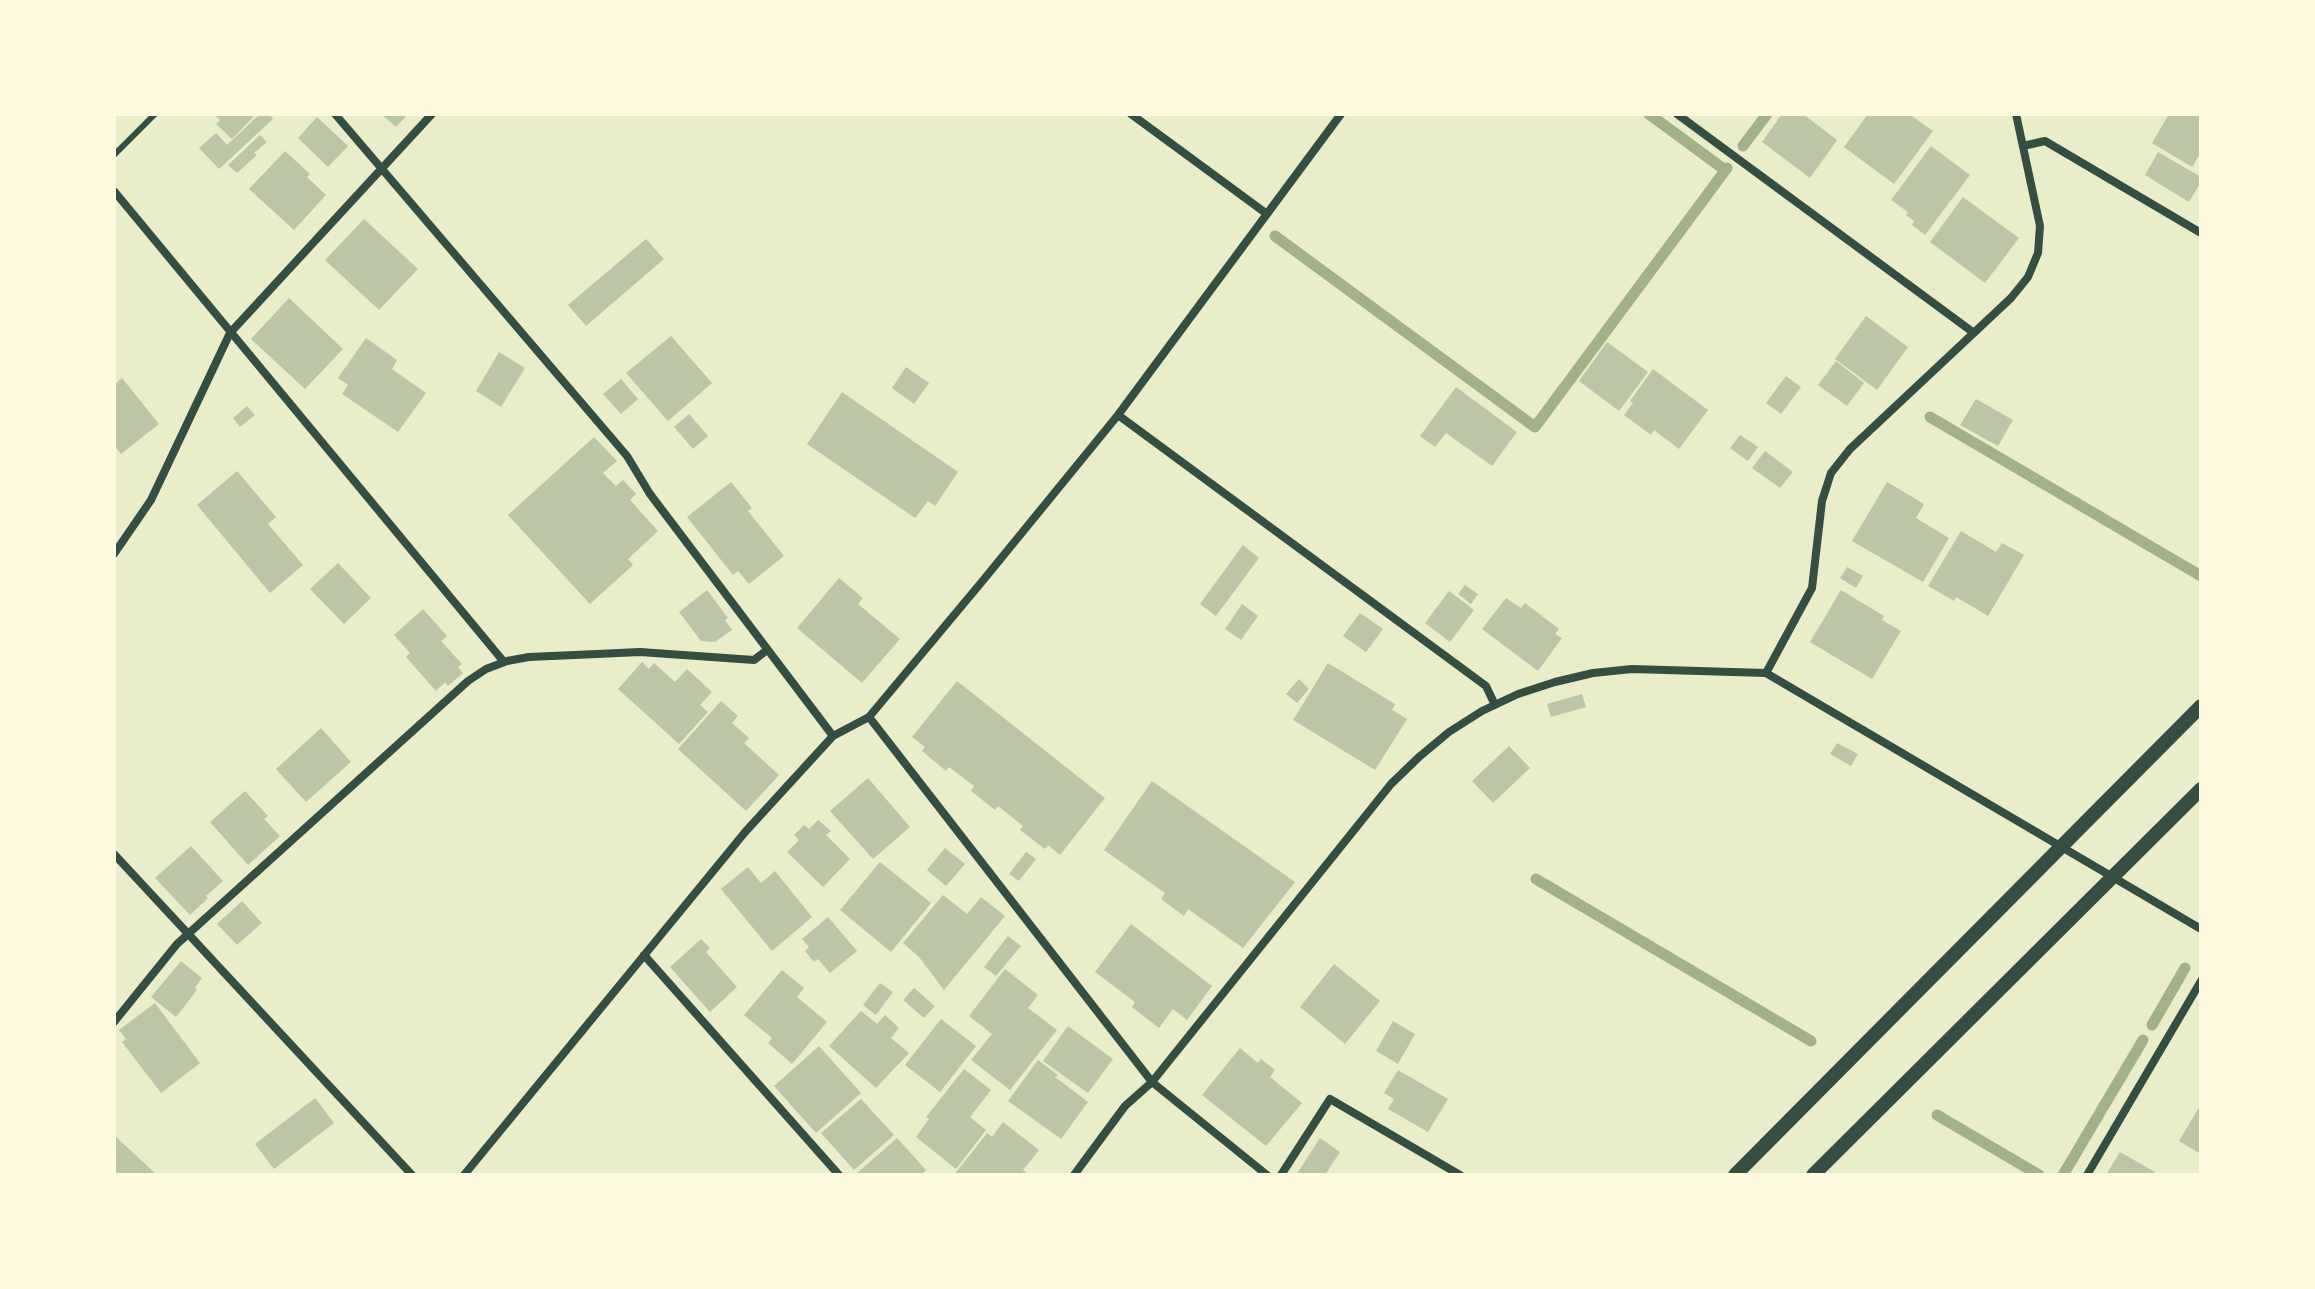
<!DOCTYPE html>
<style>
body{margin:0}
#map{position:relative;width:2315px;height:1289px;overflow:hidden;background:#e9edc9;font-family:Barlow,sans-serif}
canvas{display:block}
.frame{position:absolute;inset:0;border:116px solid #fefae0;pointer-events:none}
</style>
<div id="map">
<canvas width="2315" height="1289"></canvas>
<div class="frame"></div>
</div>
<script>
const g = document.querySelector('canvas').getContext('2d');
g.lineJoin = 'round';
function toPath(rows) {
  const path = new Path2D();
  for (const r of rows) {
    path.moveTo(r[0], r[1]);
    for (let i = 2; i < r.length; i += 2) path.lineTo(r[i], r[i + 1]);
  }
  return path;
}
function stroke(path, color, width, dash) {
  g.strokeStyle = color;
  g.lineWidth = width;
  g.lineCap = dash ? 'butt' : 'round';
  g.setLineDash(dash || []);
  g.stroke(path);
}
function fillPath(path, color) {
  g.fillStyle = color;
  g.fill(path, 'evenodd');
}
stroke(toPath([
 [1649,114,1725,170],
 [1743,146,1767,114],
 [1275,236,1535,427,1727,168],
 [1930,417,2201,576],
 [1536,879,1811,1041],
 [2152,1025,2185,968],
 [1937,1115,2039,1175],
 [2063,1175,2143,1040]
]), '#a3b18a', 11);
fillPath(toPath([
 [214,114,256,114,232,139,216,124,220,120],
 [260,114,269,114,273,119,219,169,199,148,216,133,227,145],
 [381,114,408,114,396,127],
 [1782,114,1803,114,1837,140,1810,178,1762,142],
 [1868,114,1909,114,1933,131,1894,184,1844,147],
 [2169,114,2201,114,2201,152,2192,167,2152,143],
 [317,117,348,146,328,167,298,138],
 [260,135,267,142,254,153,257,155,237,173,228,165],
 [1931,146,1970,175,1925,235,1912,225,1914,221,1906,215,1908,212,1891,200],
 [285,151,310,174,307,177,326,195,294,230,249,189],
 [2158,152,2201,177,2201,182,2189,202,2145,175],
 [1963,197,2019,238,1985,283,1930,242],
 [364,219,418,269,379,310,325,260],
 [646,239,664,259,586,326,568,305],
 [289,298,343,349,305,389,251,339],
 [1866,316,1908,347,1877,390,1835,359],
 [671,336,712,383,668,421,626,373],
 [366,338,397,360,392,369,426,393,398,432,342,394,348,385,338,378],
 [1607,342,1648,372,1619,411,1579,381],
 [499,352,525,368,501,407,476,391],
 [1836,361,1864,383,1847,406,1818,385],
 [906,367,929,383,914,404,892,388],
 [1653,369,1708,410,1679,449,1654,430,1651,435,1624,415,1633,403,1630,401],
 [1786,376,1801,387,1781,414,1766,403],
 [122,378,159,424,121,454,114,445,114,385],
 [621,379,638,399,621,414,603,394],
 [1456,387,1517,432,1492,466,1446,433,1435,447,1420,436],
 [842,392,958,472,935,506,928,501,915,518,807,444],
 [1976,399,2013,420,1998,446,1960,425],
 [247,406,255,415,240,427,233,418],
 [689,414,708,436,693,449,674,427],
 [1740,435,1758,447,1748,461,1730,448],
 [594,437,617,461,603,473,616,486,623,480,636,494,630,500,658,531,628,559,633,565,590,604,508,515],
 [1765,451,1793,472,1780,488,1752,468],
 [237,471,276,517,268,524,303,565,270,593,197,505],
 [731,482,752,508,748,511,784,556,749,584,738,571,733,575,687,517],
 [1887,482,1924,504,1916,518,1949,538,1923,582,1852,541],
 [1961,531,1996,552,2002,543,2024,555,1988,616,1956,597,1954,601,1928,586],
 [1243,545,1259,558,1216,616,1200,604],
 [338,563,371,598,344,624,310,589],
 [1847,567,1863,576,1856,588,1840,578],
 [839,578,863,598,858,604,900,639,862,683,797,628],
 [1465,585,1478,594,1471,604,1458,594],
 [707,590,728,618,725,620,732,630,715,642,701,641,679,612],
 [1841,590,1884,616,1882,620,1901,631,1872,679,1810,642],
 [1449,591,1474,610,1450,642,1425,623],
 [1506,598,1521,608,1525,603,1559,629,1555,634,1562,638,1538,671,1482,629],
 [1242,604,1258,616,1241,640,1225,629],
 [423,609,447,636,441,641,462,664,458,667,463,673,448,686,445,682,436,691,406,657,410,653,394,635],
 [1360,613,1383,629,1366,652,1343,636],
 [642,662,649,669,654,663,675,682,687,669,712,692,700,705,708,712,679,744,618,689],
 [1328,663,1395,704,1392,710,1407,719,1375,770,1293,720],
 [1299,679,1309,689,1297,703,1286,694],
 [957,681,1105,798,1060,855,1048,845,1045,849,1020,830,1023,826,998,806,995,810,971,791,974,786,949,767,946,771,922,751,925,747,912,737],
 [1582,694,1586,707,1551,717,1547,704],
 [721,701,738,716,732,723,749,738,744,743,779,775,746,811,678,749],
 [321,728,351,762,306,802,276,769],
 [1837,743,1858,754,1851,766,1830,754],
 [1509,746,1530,768,1493,803,1472,781],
 [868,778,910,827,873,859,830,811],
 [1152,781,1295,882,1243,948,1188,909,1184,916,1161,899,1165,893,1104,850],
 [245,791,268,816,264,819,280,836,248,865,210,822],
 [818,820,831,831,826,835,850,859,823,887,787,852,799,840,794,835,804,825,809,829],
 [191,846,223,881,206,896,208,898,190,915,155,878],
 [945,848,965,864,946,886,927,870],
 [1026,852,1036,859,1019,881,1009,874],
 [880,862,931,903,891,952,840,910],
 [748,867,761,883,775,871,812,917,772,951,721,889],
 [943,895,967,914,981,897,1005,916,944,990,919,957,903,943],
 [242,901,262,923,237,945,217,924],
 [828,917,857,951,830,973,818,959,814,962,805,951,809,947,802,939],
 [1131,924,1212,986,1187,1020,1173,1009,1159,1028,1132,1007,1135,1002,1095,972],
 [1008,936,1021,946,996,976,984,967],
 [701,939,710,948,706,952,737,987,710,1012,670,967],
 [181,961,202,978,195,988,197,990,176,1017,151,997],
 [1334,964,1380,1001,1345,1044,1300,1007],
 [1005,969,1038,995,1028,1008,1057,1030,1010,1090,971,1060,992,1034,969,1016],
 [782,970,804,988,797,997,827,1022,792,1064,768,1043,772,1038,744,1015],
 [880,983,893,992,876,1015,863,1005],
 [914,988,935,1006,924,1018,903,1000],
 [155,1003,200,1063,161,1093,122,1042,126,1039,119,1030],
 [861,1011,877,1024,885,1015,899,1028,891,1038,909,1053,876,1088,829,1046],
 [941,1019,976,1046,940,1092,905,1065],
 [1393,1021,1415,1034,1398,1064,1376,1051],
 [1068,1026,1113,1059,1088,1093,1043,1061],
 [819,1046,861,1093,816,1133,774,1086],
 [1240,1048,1258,1063,1261,1059,1275,1070,1270,1077,1302,1103,1266,1146,1202,1095],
 [1038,1060,1058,1075,1055,1077,1088,1102,1061,1139,1008,1101],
 [964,1069,991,1090,970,1117,986,1130,956,1169,916,1137,929,1119,926,1117],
 [1398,1070,1448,1099,1428,1132,1388,1109,1394,1099,1384,1093],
 [315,1098,334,1123,274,1169,255,1144],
 [861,1099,894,1135,854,1170,821,1133],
 [2201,1104,2201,1154,2179,1141],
 [1003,1122,1039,1150,1023,1170,1029,1175,954,1175,987,1133,992,1137],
 [114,1135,157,1175,114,1175],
 [897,1138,926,1170,921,1175,855,1175],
 [1320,1138,1340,1152,1325,1175,1296,1175],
 [2120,1152,2155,1172,2153,1175,2106,1175]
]), '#bcc5a7');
stroke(toPath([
 [114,155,155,114]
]), '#344e41', 6);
stroke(toPath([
 [335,114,627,456,650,494,833,736],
 [1131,114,1267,214],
 [1677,114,1974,333],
 [2023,146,2045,141,2201,233],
 [114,191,504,662],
 [1118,415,1486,686,1495,705],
 [114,554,151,500,230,333,432,114],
 [1766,673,1812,588,1822,501,1831,473,1850,449,2011,298,2028,277,2038,253,2040,226,2016,114],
 [869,717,1152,1082,1267,1175],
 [114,854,412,1175],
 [644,955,839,1175],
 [114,1022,177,944,468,681,486,669,507,661,529,657,597,654,640,652,754,660,767,650],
 [464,1175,746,831,833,736,869,717,985,578,1118,415,1341,114],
 [1074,1175,1125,1106,1152,1082,1391,784,1419,757,1449,732,1482,711,1518,694,1555,682,1593,673,1632,669,1766,673,2201,929],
 [1281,1175,1330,1099,1460,1175],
 [2087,1175,2201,981]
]), '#344e41', 8);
stroke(toPath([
 [1735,1175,2201,706],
 [1813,1175,2201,789]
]), '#344e41', 14);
</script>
